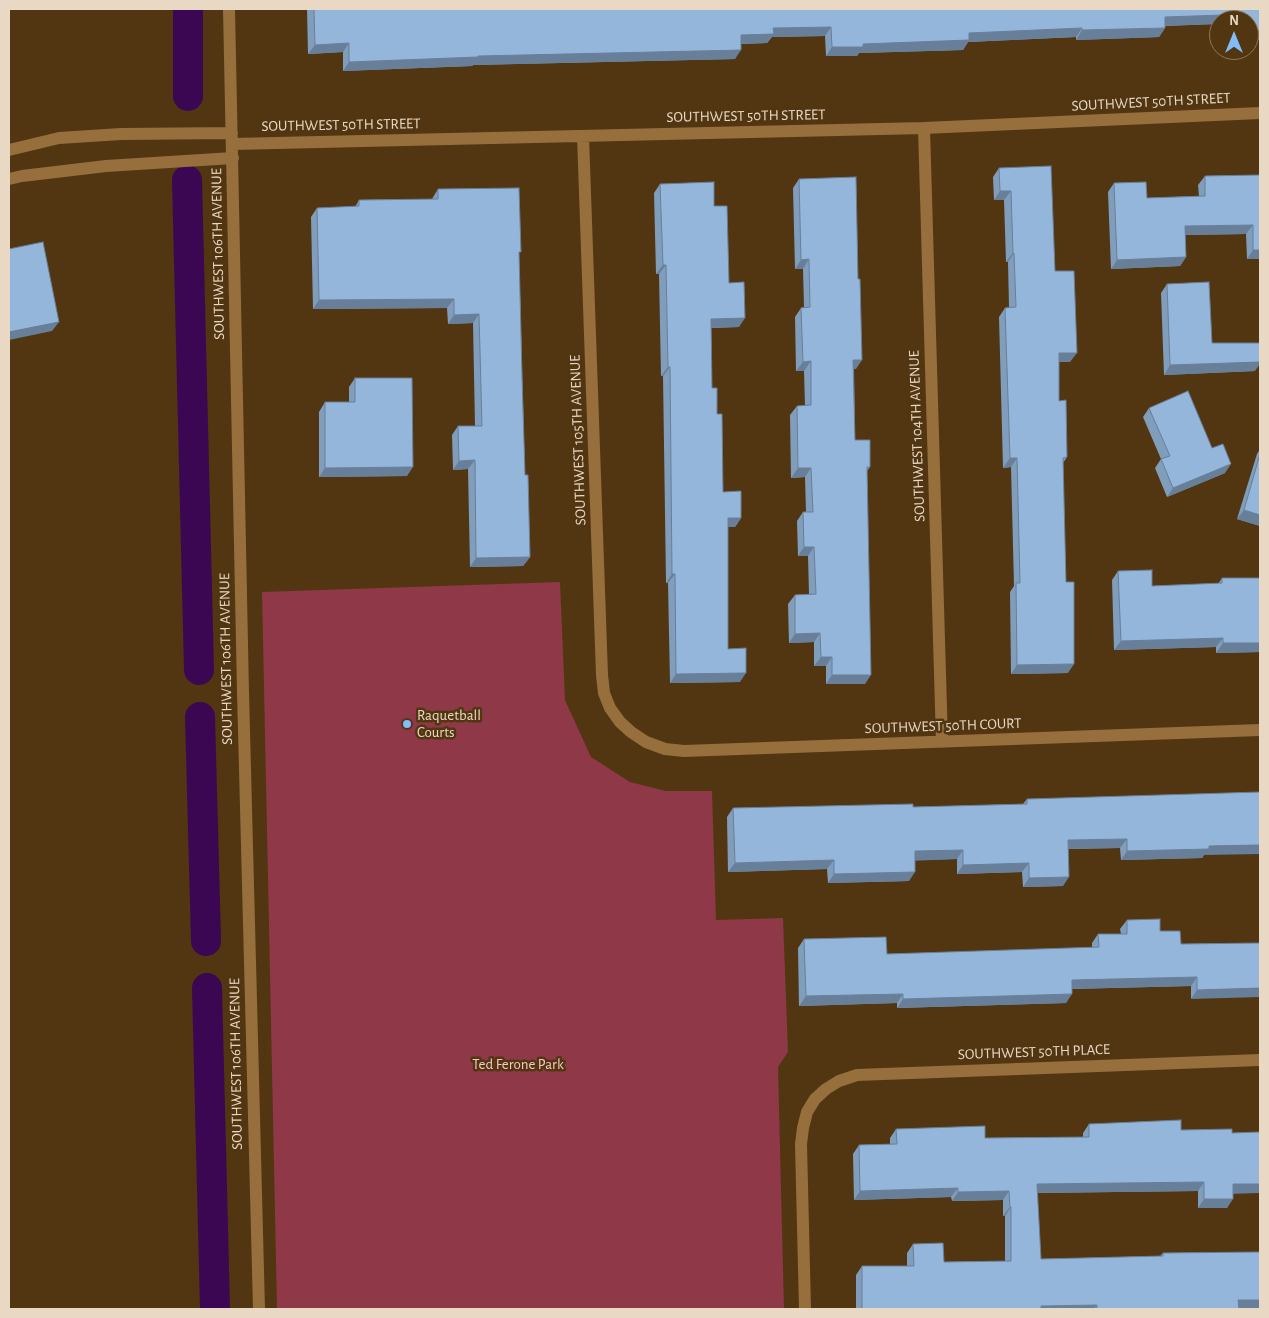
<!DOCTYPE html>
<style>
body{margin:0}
#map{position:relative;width:1269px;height:1318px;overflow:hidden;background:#513611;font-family:"Alegreya Sans",sans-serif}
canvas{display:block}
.frame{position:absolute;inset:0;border:10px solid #e8d8c4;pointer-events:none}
.north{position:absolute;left:1209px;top:10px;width:50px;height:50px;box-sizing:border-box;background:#513611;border:1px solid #8d7759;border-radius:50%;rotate:0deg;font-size:14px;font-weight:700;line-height:20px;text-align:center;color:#e8d8c4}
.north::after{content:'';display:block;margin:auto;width:18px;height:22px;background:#83bcfb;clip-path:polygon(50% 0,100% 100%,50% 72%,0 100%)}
</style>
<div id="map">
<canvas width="1269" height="1318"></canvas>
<div class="frame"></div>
<div class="north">N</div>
</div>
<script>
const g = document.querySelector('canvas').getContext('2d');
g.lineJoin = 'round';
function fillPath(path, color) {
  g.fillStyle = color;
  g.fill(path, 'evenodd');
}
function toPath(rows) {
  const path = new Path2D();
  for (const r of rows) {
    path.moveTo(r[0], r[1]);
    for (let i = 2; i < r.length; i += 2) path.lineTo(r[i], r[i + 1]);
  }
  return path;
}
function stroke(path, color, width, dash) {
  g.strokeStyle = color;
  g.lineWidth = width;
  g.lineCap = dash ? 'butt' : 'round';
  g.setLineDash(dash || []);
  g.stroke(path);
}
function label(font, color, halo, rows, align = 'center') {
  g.font = font + ' "Alegreya Sans",sans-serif';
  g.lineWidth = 5;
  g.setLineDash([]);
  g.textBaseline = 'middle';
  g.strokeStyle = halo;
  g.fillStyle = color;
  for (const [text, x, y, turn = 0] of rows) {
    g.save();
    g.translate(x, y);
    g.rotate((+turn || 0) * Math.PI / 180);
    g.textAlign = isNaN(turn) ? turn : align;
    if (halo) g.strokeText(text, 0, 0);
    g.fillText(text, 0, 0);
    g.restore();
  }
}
fillPath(toPath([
 [560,582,565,700,591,757,630,782,666,791,712,791,716,920,783,918,788,1052,778,1067,784,1309,277,1309,262,592]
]), '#8e3848');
stroke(toPath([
 [188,9,188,96],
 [187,180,199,670],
 [200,717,206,941],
 [207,988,215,1309]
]), '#3b0752', 30);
stroke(toPath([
 [229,9,243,692,259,1309],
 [924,128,942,742],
 [583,136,602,675,604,693,610,708,620,722,631,732,646,742,665,749,684,751,1260,730],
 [233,144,924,128,1260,113],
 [9,150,59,138,121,134,232,133],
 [9,179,22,176,106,166,233,158],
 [805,1309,801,1144,803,1128,807,1112,815,1099,826,1089,839,1081,857,1075,1260,1060]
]), '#966f3d', 12);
fillPath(toPath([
 [307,9,1260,9,1260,40,1249,40,1249,20,1219,20,1219,41,1217,41,1216,24,1165,26,1165,28,1159,37,1076,40,1076,37,968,42,963,50,859,53,857,56,826,56,825,36,772,37,767,43,741,44,735,59,473,65,472,66,343,71,343,52,308,54],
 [999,168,1055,271,1070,362,1059,362,1059,401,1067,457,1063,463,1068,673,1011,674,1010,592,1014,586,1011,467,1003,468,999,317,1005,308,1009,307,1008,262,1006,262,1004,200,994,200,993,177],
 [1260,175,1260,259,1247,259,1246,234,1185,235,1186,257,1180,266,1111,269,1108,192,1114,183,1147,198,1199,196,1198,185,1205,176],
 [799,179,856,369,854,369,855,440,870,467,867,471,865,684,826,684,826,666,814,666,814,642,789,643,788,604,795,595,809,594,808,556,798,556,797,521,803,512,806,512,805,477,791,478,790,415,797,406,805,406,804,371,796,371,795,317,801,308,804,307,803,269,795,269,793,188],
 [660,184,714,206,729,283,739,327,711,328,712,388,717,414,723,492,741,518,735,527,728,527,728,649,740,682,670,683,668,583,666,583,663,376,661,376,659,274,656,274,654,193],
 [438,189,519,255,525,475,530,557,523,566,470,567,468,469,453,470,452,435,458,426,475,426,473,323,448,324,447,308,313,309,311,217,317,208,355,207,359,200,432,199],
 [1167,284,1212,343,1255,371,1164,375,1161,293],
 [355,378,407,476,319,477,319,412,325,402,349,402,349,387],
 [1149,408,1212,448,1225,473,1167,497,1155,468,1161,459,1143,417],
 [1260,449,1260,526,1237,519,1257,454],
 [1118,571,1152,586,1218,584,1222,578,1260,578,1260,652,1216,653,1216,647,1114,650,1112,580],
 [1027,799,1204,855,1202,858,1121,860,1120,848,1068,849,1063,886,1023,887,1022,872,957,874,957,859,915,860,909,881,828,883,827,869,728,872,727,817,733,808,913,807,1023,804],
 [1127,920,1160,931,1181,944,1260,943,1191,999,1191,986,1072,989,1066,1003,897,1008,897,1003,799,1006,798,948,804,939,887,954,1092,948,1092,943,1098,934,1121,934,1120,929],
 [1089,1124,1232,1133,1260,1132,1260,1193,1233,1193,1227,1208,1198,1208,1198,1191,1037,1193,1041,1259,1160,1256,1163,1253,1260,1252,1260,1309,856,1309,856,1275,862,1266,907,1266,907,1253,913,1244,944,1262,1005,1261,1005,1216,1003,1216,1003,1200,952,1201,951,1197,854,1200,853,1154,859,1145,890,1144,890,1138,896,1129,985,1138,1083,1137,1083,1133]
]), '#809dbc');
fillPath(toPath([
 [1223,15,1216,24,1159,26,1165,17],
 [831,27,825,36,772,37,767,43,735,44,741,35,773,28],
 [1082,28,1076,37,968,42,963,50,859,53,857,56,826,56,832,47,863,44,969,33],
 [1165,28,1159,37,1076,40,1082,30],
 [1249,31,1260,31,1260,40,1249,40],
 [349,43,343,52,308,54,315,45],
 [741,50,735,59,473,65,472,66,343,71,349,62,478,56],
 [1000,191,1011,191,1004,200,994,200],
 [1253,225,1246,234,1179,235,1185,226],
 [1253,250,1260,250,1260,259,1247,259],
 [1013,253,1014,253,1008,262,1006,262],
 [1186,257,1180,266,1111,269,1117,260],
 [809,259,803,269,795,269,801,260],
 [663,265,666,265,659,274,656,274],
 [454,299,447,308,313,309,319,300],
 [479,314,473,323,448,324,454,315],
 [745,318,739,327,704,328,711,319],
 [59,322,52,331,9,340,9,332],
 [1059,353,1077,353,1070,362,1052,362],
 [853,360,862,360,856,369,847,369],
 [811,361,804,371,796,371,803,362],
 [1260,362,1260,364,1255,371,1164,375,1170,365],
 [668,367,670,367,663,376,661,376],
 [1010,458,1017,458,1011,467,1003,468],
 [475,460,468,469,453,470,459,461],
 [1231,464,1225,473,1167,497,1173,488],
 [413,467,407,476,319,477,325,468],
 [798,468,811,468,805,477,791,478],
 [1244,510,1260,515,1260,526,1237,519],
 [728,518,741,518,735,527,721,527],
 [804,547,814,547,808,556,798,556],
 [530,557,523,566,470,567,476,558],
 [672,574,675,574,668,583,666,583],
 [820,633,814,642,789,643,795,634],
 [1223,638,1216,647,1114,650,1121,641],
 [1223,643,1260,643,1260,652,1216,653],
 [821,657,832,657,826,666,814,666],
 [1074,664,1068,673,1011,674,1017,665],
 [746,673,740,682,670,683,676,674],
 [832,675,871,675,865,684,826,684],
 [1127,839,1120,848,1061,849,1068,840],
 [1260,845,1260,854,1204,855,1202,858,1121,860,1127,851,1209,846],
 [963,850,957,859,908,861,915,851],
 [834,860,827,869,728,872,735,863],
 [1029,863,1022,872,957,874,963,865],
 [915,872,909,881,828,883,834,874],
 [1069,877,1063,886,1023,887,1029,878],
 [1197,977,1191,986,1066,989,1072,980],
 [1260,988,1260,997,1191,999,1197,990],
 [903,994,897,1003,799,1006,806,996],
 [1072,994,1066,1003,897,1008,903,999],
 [1204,1182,1198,1191,1031,1193,1037,1184],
 [1233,1184,1260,1184,1260,1193,1226,1194],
 [958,1188,951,1197,854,1200,860,1191],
 [1009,1191,1003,1200,952,1201,958,1192],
 [1204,1199,1233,1199,1227,1208,1198,1208],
 [1010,1207,1011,1207,1005,1216,1003,1216],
 [1238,1300,1260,1300,1260,1309,1232,1309],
 [1097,1305,1094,1309,1039,1309,1041,1306]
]), '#687f99');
const building = toPath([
 [314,9,1260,9,1260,31,1249,31,1249,20,1223,20,1223,15,1165,17,1165,28,1082,30,1082,28,969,33,969,40,863,44,863,47,832,47,831,27,773,28,774,34,741,35,741,50,478,56,478,57,349,62,349,43,315,45,314,9],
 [1051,166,1055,271,1074,271,1077,353,1059,353,1059,401,1066,400,1067,457,1063,458,1066,582,1074,582,1074,664,1017,665,1016,583,1020,583,1017,458,1010,458,1005,308,1016,307,1014,253,1013,253,1011,191,1000,191,999,168,1051,166],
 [1260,175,1260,250,1253,250,1253,225,1185,226,1186,257,1117,260,1114,183,1146,182,1147,198,1205,196,1205,176,1260,175],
 [856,177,858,279,860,279,862,360,853,360,855,440,870,440,870,467,867,467,871,675,832,675,832,657,821,657,820,633,795,634,795,595,816,594,814,547,804,547,803,512,813,512,811,468,798,468,797,406,811,405,811,361,803,362,801,308,810,307,809,259,801,260,799,179,856,177],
 [714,182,714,206,727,206,729,283,744,282,745,318,711,319,712,388,717,388,717,414,722,414,723,492,741,491,741,518,728,518,728,649,746,648,746,673,676,674,675,574,672,574,670,367,668,367,666,265,663,265,660,184,714,182],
 [519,188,521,252,519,252,522,377,525,475,528,475,530,557,476,558,475,460,459,461,458,426,482,426,479,314,454,315,454,299,319,300,317,208,359,206,359,200,438,199,438,189,519,188],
 [43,242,59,322,9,332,9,249,43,242],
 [1209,282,1212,343,1260,343,1260,362,1170,365,1167,284,1209,282],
 [355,378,412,378,413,467,325,468,325,402,355,402,355,378],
 [1188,391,1212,448,1223,444,1231,464,1173,488,1161,459,1170,456,1149,408,1188,391],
 [1260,454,1260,515,1244,510,1260,454],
 [1152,570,1152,586,1222,583,1222,578,1260,578,1260,643,1223,643,1223,638,1121,641,1118,571,1152,570],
 [1260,792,1260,845,1209,846,1209,849,1127,851,1127,839,1068,840,1069,877,1029,878,1029,863,963,865,963,850,915,851,915,872,834,874,834,860,735,863,733,808,913,804,913,807,1027,804,1027,799,1260,792],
 [1160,919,1160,931,1180,931,1181,944,1260,943,1260,988,1197,990,1197,977,1072,980,1072,994,903,999,903,994,806,996,804,939,886,937,887,954,1099,947,1098,934,1127,934,1127,920,1160,919],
 [1181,1120,1181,1130,1232,1129,1232,1133,1260,1132,1260,1184,1233,1184,1233,1199,1204,1199,1204,1182,1037,1184,1041,1259,1163,1256,1163,1253,1260,1252,1260,1300,1238,1300,1239,1309,1097,1309,1097,1305,1041,1306,1041,1309,862,1309,862,1266,914,1266,913,1244,943,1243,944,1262,1011,1261,1011,1207,1010,1207,1009,1191,958,1192,958,1188,860,1191,859,1145,897,1144,896,1129,985,1126,985,1138,1089,1137,1089,1124,1181,1120]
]);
fillPath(building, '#95b6db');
stroke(building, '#687f99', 1);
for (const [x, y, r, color] of [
 [407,724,5,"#83bcfb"]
]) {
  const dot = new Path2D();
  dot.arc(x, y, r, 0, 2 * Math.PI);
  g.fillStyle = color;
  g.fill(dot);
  stroke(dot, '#513611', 2);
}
label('15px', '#e8d8c4', '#513611', [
 ["SOUTHWEST 50TH STREET",1151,102,-3],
 ["SOUTHWEST 50TH STREET",746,116,-1],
 ["SOUTHWEST 50TH STREET",341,125,-1],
 ["SOUTHWEST 106TH AVENUE",218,254,-91],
 ["SOUTHWEST 104TH AVENUE",917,436,-92],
 ["SOUTHWEST 105TH AVENUE",578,440,-92],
 ["SOUTHWEST 106TH AVENUE",226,659,-91],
 ["SOUTHWEST 50TH COURT",943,726,-2],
 ["SOUTHWEST 50TH PLACE",1034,1052,-2],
 ["SOUTHWEST 106TH AVENUE",236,1064,-91]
]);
label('15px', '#e8d8c4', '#513611', [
 ["Raquetball",417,715],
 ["Courts",417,732]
], 'left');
label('15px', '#f9c3c9', '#513611', [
 ["Ted Ferone Park",518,1064]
]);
</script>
